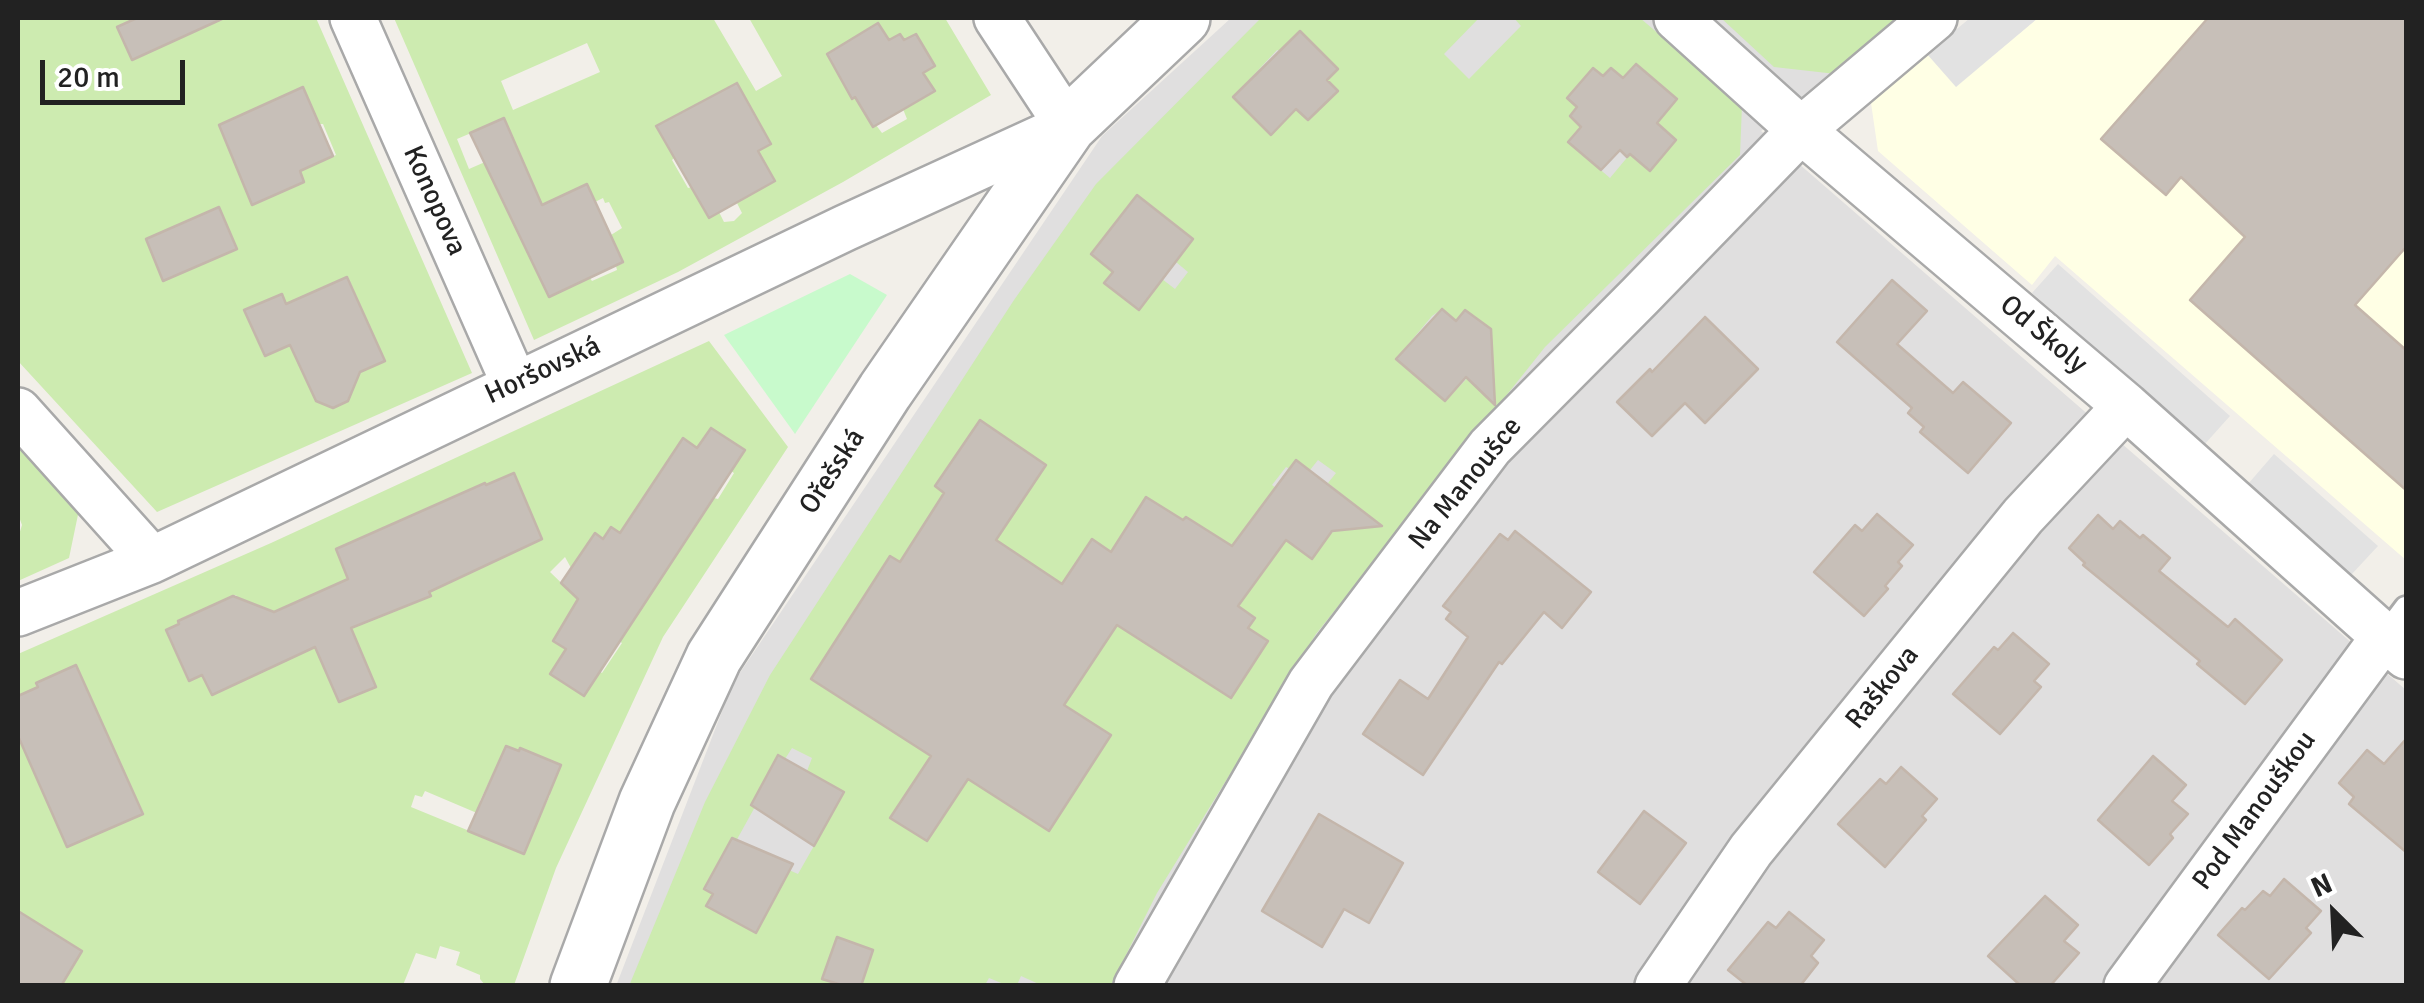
<!DOCTYPE html>
<meta charset="utf-8">
<style>
body{margin:0}
#map{position:relative;width:2424px;height:1003px;overflow:hidden;background:#f2efe9;font-family:Signika,sans-serif}
canvas{display:block}
.frame{position:absolute;inset:0;border:20px solid #222;pointer-events:none}
.north{position:absolute;left:2284px;top:863px;width:100px;height:100px;-webkit-text-stroke:8px #fff;paint-order:stroke;rotate:336deg;font-size:28px;font-weight:700;line-height:40px;text-align:center;color:#222}
.north::after{content:'';display:block;margin:auto;width:35px;height:45px;background:#222;clip-path:polygon(50% 0,100% 100%,50% 72%,0 100%)}
.scale{position:absolute;left:40px;top:60px;width:145px;height:45px;box-sizing:border-box;border:5px solid #222;border-top:0;padding-left:12px;font-size:30px;line-height:35px;white-space:nowrap;color:#222;-webkit-text-stroke:8px #fff;paint-order:stroke}
</style>
<div id="map">
<canvas width="2424" height="1003"></canvas>
<div class="frame"></div>
<div class="north">N</div>
<div class="scale">20 m</div>
</div>
<script>
const g = document.querySelector('canvas').getContext('2d');
g.lineJoin = 'round';
function fillPath(path, color) {
  g.fillStyle = color;
  g.fill(path, 'evenodd');
}
function toPath(rows) {
  const path = new Path2D();
  for (const r of rows) {
    path.moveTo(r[0], r[1]);
    for (let i = 2; i < r.length; i += 2) path.lineTo(r[i], r[i + 1]);
  }
  return path;
}
function stroke(path, color, width, dash) {
  g.strokeStyle = color;
  g.lineWidth = width;
  g.lineCap = dash ? 'butt' : 'round';
  g.setLineDash(dash || []);
  g.stroke(path);
}
function label(font, color, halo, rows, align = 'center') {
  g.font = font + ' Signika,sans-serif';
  g.lineWidth = 9;
  g.setLineDash([]);
  g.textBaseline = 'middle';
  g.strokeStyle = halo;
  g.fillStyle = color;
  for (const [text, x, y, turn = 0] of rows) {
    g.save();
    g.translate(x, y);
    g.rotate((+turn || 0) * Math.PI / 180);
    g.textAlign = isNaN(turn) ? turn : align;
    if (halo) g.strokeText(text, 0, 0);
    g.fillText(text, 0, 0);
    g.restore();
  }
}
fillPath(toPath([
 [1231,18,1897,18,1761,131,2406,690,2406,985,616,986,733,683,1102,136]
]), '#e0dfdf');
fillPath(toPath([
 [2038,18,2406,18,2406,560,2055,256,2032,285,1878,151,1871,103,1927,54,1956,86]
]), '#ffffe5');
fillPath(toPath([
 [18,18,137,18,117,27,132,60,178,39,169,18,316,18,472,373,157,512,18,361],
 [303,88,319,124,323,124,336,155,300,171,219,125],
 [219,207,163,281,146,239],
 [348,277,385,361,351,376,355,384,348,401,333,408,316,401,296,358,293,344,264,356,244,310,281,294,288,308,294,301],
 [394,18,713,18,756,91,782,76,749,18,945,18,991,95,843,182,678,272,534,340],
 [878,23,889,40,904,40,916,34,934,65,923,73,934,91,903,109,907,119,882,133,876,125,872,126,855,97,852,98,848,64,838,47],
 [587,43,600,72,513,110,501,81],
 [504,119,517,148,469,169,457,139],
 [657,126,758,151,775,181,737,203,742,213,734,221,724,222,719,212,708,217,692,187,688,188,672,160,674,158],
 [586,184,595,202,603,198,605,203,609,202,622,228,611,235,623,263,616,266,617,270,592,281,590,278,549,297,564,200,563,195],
 [1261,18,1479,18,1444,54,1469,79,1521,26,1514,18,1640,18,1742,105,1740,155,1545,347,1316,634,1157,893,1111,985,1041,985,1021,976,1017,985,1006,985,989,978,985,985,861,985,873,950,837,937,823,978,839,984,838,985,629,986,705,802,770,675,1014,300,1096,184],
 [1300,31,1338,68,1327,80,1337,91,1308,120,1296,109,1271,135,1233,97,1277,50,1280,51],
 [1636,64,1677,99,1657,123,1676,141,1650,171,1630,154,1610,178,1568,142,1581,127,1570,116,1577,107,1567,98,1593,68,1603,76,1611,68,1623,78],
 [1137,195,1193,239,1176,262,1188,272,1175,289,1162,279,1105,283,1113,272,1091,254],
 [1442,309,1456,321,1466,310,1482,323,1473,334,1493,352,1445,401,1396,359,1432,316],
 [980,421,1046,465,993,545,936,507,944,493,936,486],
 [1296,460,1310,470,1318,460,1336,473,1328,483,1354,504,1334,532,1286,540,1280,547,1276,488,1272,485,1286,467,1290,469],
 [1147,497,1183,520,1186,517,1247,556,1155,568,1024,600,1042,571,1064,585,1092,540,1111,552],
 [1236,605,1255,617,1248,628,1268,641,1231,698,1170,658],
 [792,748,812,758,807,771,844,793,798,874,789,870,707,905,713,894,704,888,725,850,730,852,761,796,757,793,777,756,785,759],
 [946,813,927,841,890,818],
 [1721,18,1905,18,1836,74,1774,67],
 [709,341,788,447,663,637,556,868,514,985,485,985,480,979,480,975,456,965,460,952,440,946,436,959,416,953,403,985,18,985,18,736,30,763,59,751,76,665,36,683,38,687,18,696,18,654,271,543],
 [683,439,697,448,745,450,731,471,734,473,718,499,714,498,700,519,651,487],
 [514,473,532,515,439,547,485,483,486,485],
 [611,527,634,542,619,641,622,643,602,673,553,641,578,599,550,572,565,557,571,568,595,534,603,539],
 [236,595,239,601,243,600,251,603,252,629,269,669,212,695,202,675,188,681,166,630,179,624,178,620],
 [506,746,519,751,550,795,523,853,411,807,415,795,422,797,425,791,491,819,495,808,480,801],
 [131,786,144,814,67,847,55,818],
 [18,440,80,505,69,558,18,581,18,538,22,525,18,514]
]), '#cdebb0');
fillPath(toPath([
 [850,274,887,295,795,434,724,335]
]), '#c8facc');
fillPath(toPath([
 [1970,18,2038,18,1956,87,1927,54],
 [2058,264,2230,416,2204,445,2032,293],
 [2274,454,2378,546,2351,575,2248,484]
]), '#e2e2e2');
const building = toPath([
 [137,18,224,18,132,60,117,27,137,18],
 [2208,18,2406,18,2406,247,2355,305,2406,350,2406,490,2190,300,2245,237,2181,177,2166,195,2101,139,2208,18],
 [878,23,889,40,900,34,904,40,916,34,935,66,923,73,935,91,873,127,855,97,852,99,827,54,878,23],
 [1300,31,1338,69,1327,80,1338,91,1308,120,1296,109,1271,135,1233,97,1300,31],
 [1636,64,1677,99,1657,123,1676,140,1650,171,1630,154,1627,157,1620,150,1601,170,1568,142,1581,127,1570,116,1577,107,1567,98,1593,68,1603,76,1611,68,1623,78,1636,64],
 [737,83,771,144,758,151,775,181,709,218,656,126,737,83],
 [303,87,333,156,300,171,304,182,252,205,219,125,303,87],
 [504,118,542,205,587,184,623,262,549,297,470,133,504,118],
 [1137,195,1193,239,1139,310,1104,283,1113,272,1091,254,1137,195],
 [219,207,237,249,163,281,146,239,219,207],
 [347,277,385,361,360,372,348,401,333,408,316,401,290,345,265,356,244,310,282,294,286,304,347,277],
 [1892,280,1927,311,1897,344,1953,393,1963,382,2011,423,1968,473,1920,432,1924,427,1908,413,1912,408,1837,342,1892,280],
 [1442,309,1456,321,1465,310,1491,329,1495,405,1466,377,1445,401,1396,359,1442,309],
 [1705,317,1758,369,1705,423,1685,403,1652,436,1617,402,1650,369,1652,372,1705,317],
 [980,420,1046,465,996,540,1062,584,1092,539,1111,552,1146,497,1183,520,1186,517,1232,546,1296,460,1382,526,1332,531,1312,559,1286,540,1238,606,1255,618,1248,628,1268,641,1231,698,1117,625,1064,705,1111,735,1049,831,968,779,927,841,890,818,931,756,811,679,890,556,900,562,944,493,935,486,980,420],
 [711,428,745,450,584,696,550,674,566,649,553,641,578,599,561,583,595,533,603,539,611,527,620,533,683,438,697,448,711,428],
 [514,473,542,539,429,592,431,596,351,628,376,687,339,702,315,647,212,695,202,675,189,681,166,630,179,624,178,621,233,596,274,612,348,579,336,549,485,483,486,485,514,473],
 [1877,514,1913,545,1898,562,1902,566,1885,586,1888,589,1864,616,1814,572,1855,525,1862,531,1877,514],
 [2098,515,2113,529,2120,521,2140,538,2143,535,2170,558,2159,571,2228,627,2235,619,2282,660,2245,704,2197,664,2200,661,2083,565,2085,563,2069,548,2098,515],
 [1515,531,1591,592,1562,628,1544,612,1502,664,1499,662,1423,775,1363,734,1400,680,1428,699,1468,637,1446,619,1451,612,1443,606,1500,534,1508,540,1515,531],
 [2013,633,2049,664,2034,681,2041,687,2000,734,1953,694,1994,647,1998,650,2013,633],
 [76,665,143,814,67,847,18,736,18,696,38,687,36,683,76,665],
 [2406,739,2406,852,2349,804,2354,797,2339,783,2367,750,2384,764,2406,739],
 [506,746,519,751,520,748,561,765,524,854,468,831,506,746],
 [778,755,844,792,814,846,751,805,778,755],
 [2153,756,2186,785,2172,801,2188,814,2170,834,2173,838,2149,865,2098,820,2153,756],
 [1901,767,1937,799,1922,816,1926,820,1885,867,1838,824,1880,779,1886,784,1901,767],
 [1644,811,1686,843,1640,904,1598,872,1644,811],
 [1319,814,1403,863,1369,923,1344,909,1322,947,1262,911,1319,814],
 [732,838,793,864,756,933,706,906,713,894,704,889,732,838],
 [2284,879,2321,911,2306,928,2311,933,2269,979,2218,935,2242,908,2245,910,2263,891,2270,896,2284,879],
 [2045,896,2078,925,2064,941,2079,953,2050,986,2021,986,1988,956,2045,896],
 [18,911,82,951,61,986,18,986,18,911],
 [1789,912,1824,940,1811,956,1818,963,1800,986,1748,986,1728,970,1768,922,1776,928,1789,912],
 [837,937,873,950,861,986,845,986,822,979,837,937]
]);
fillPath(building, '#c7bfb8');
stroke(building, '#c4b6ab', 2.5);
const service = toPath([
 [2384,637,2406,608]
]);
const minor = toPath([
 [353,18,515,385],
 [1677,18,1801,130,2126,406,2406,656],
 [18,411,152,560],
 [18,613,152,560,845,228,1068,126,997,18],
 [1137,986,1311,683,1490,447,1640,296,1801,130,1934,18],
 [1658,986,1751,850,2023,516,2126,406],
 [2127,986,2384,637]
]);
const tertiary = toPath([
 [578,986,647,802,714,657,885,391,1068,126,1182,18]
]);
stroke(service, '#a9a9a9', 28);
stroke(minor, '#a9a9a9', 50);
stroke(tertiary, '#a9a9a9', 60);
stroke(service, '#fff', 22);
stroke(minor, '#fff', 45);
stroke(tertiary, '#fff', 55);
label('28px', '#222', '#fff', [
 ["Konopova",434,201,66],
 ["Od Školy",2043,335,40],
 ["Horšovská",543,371,-25],
 ["Ořešská",833,472,-57],
 ["Na Manoušce",1466,484,-51],
 ["Raškova",1883,688,-51],
 ["Pod Manouškou",2255,811,-54]
]);
</script>
